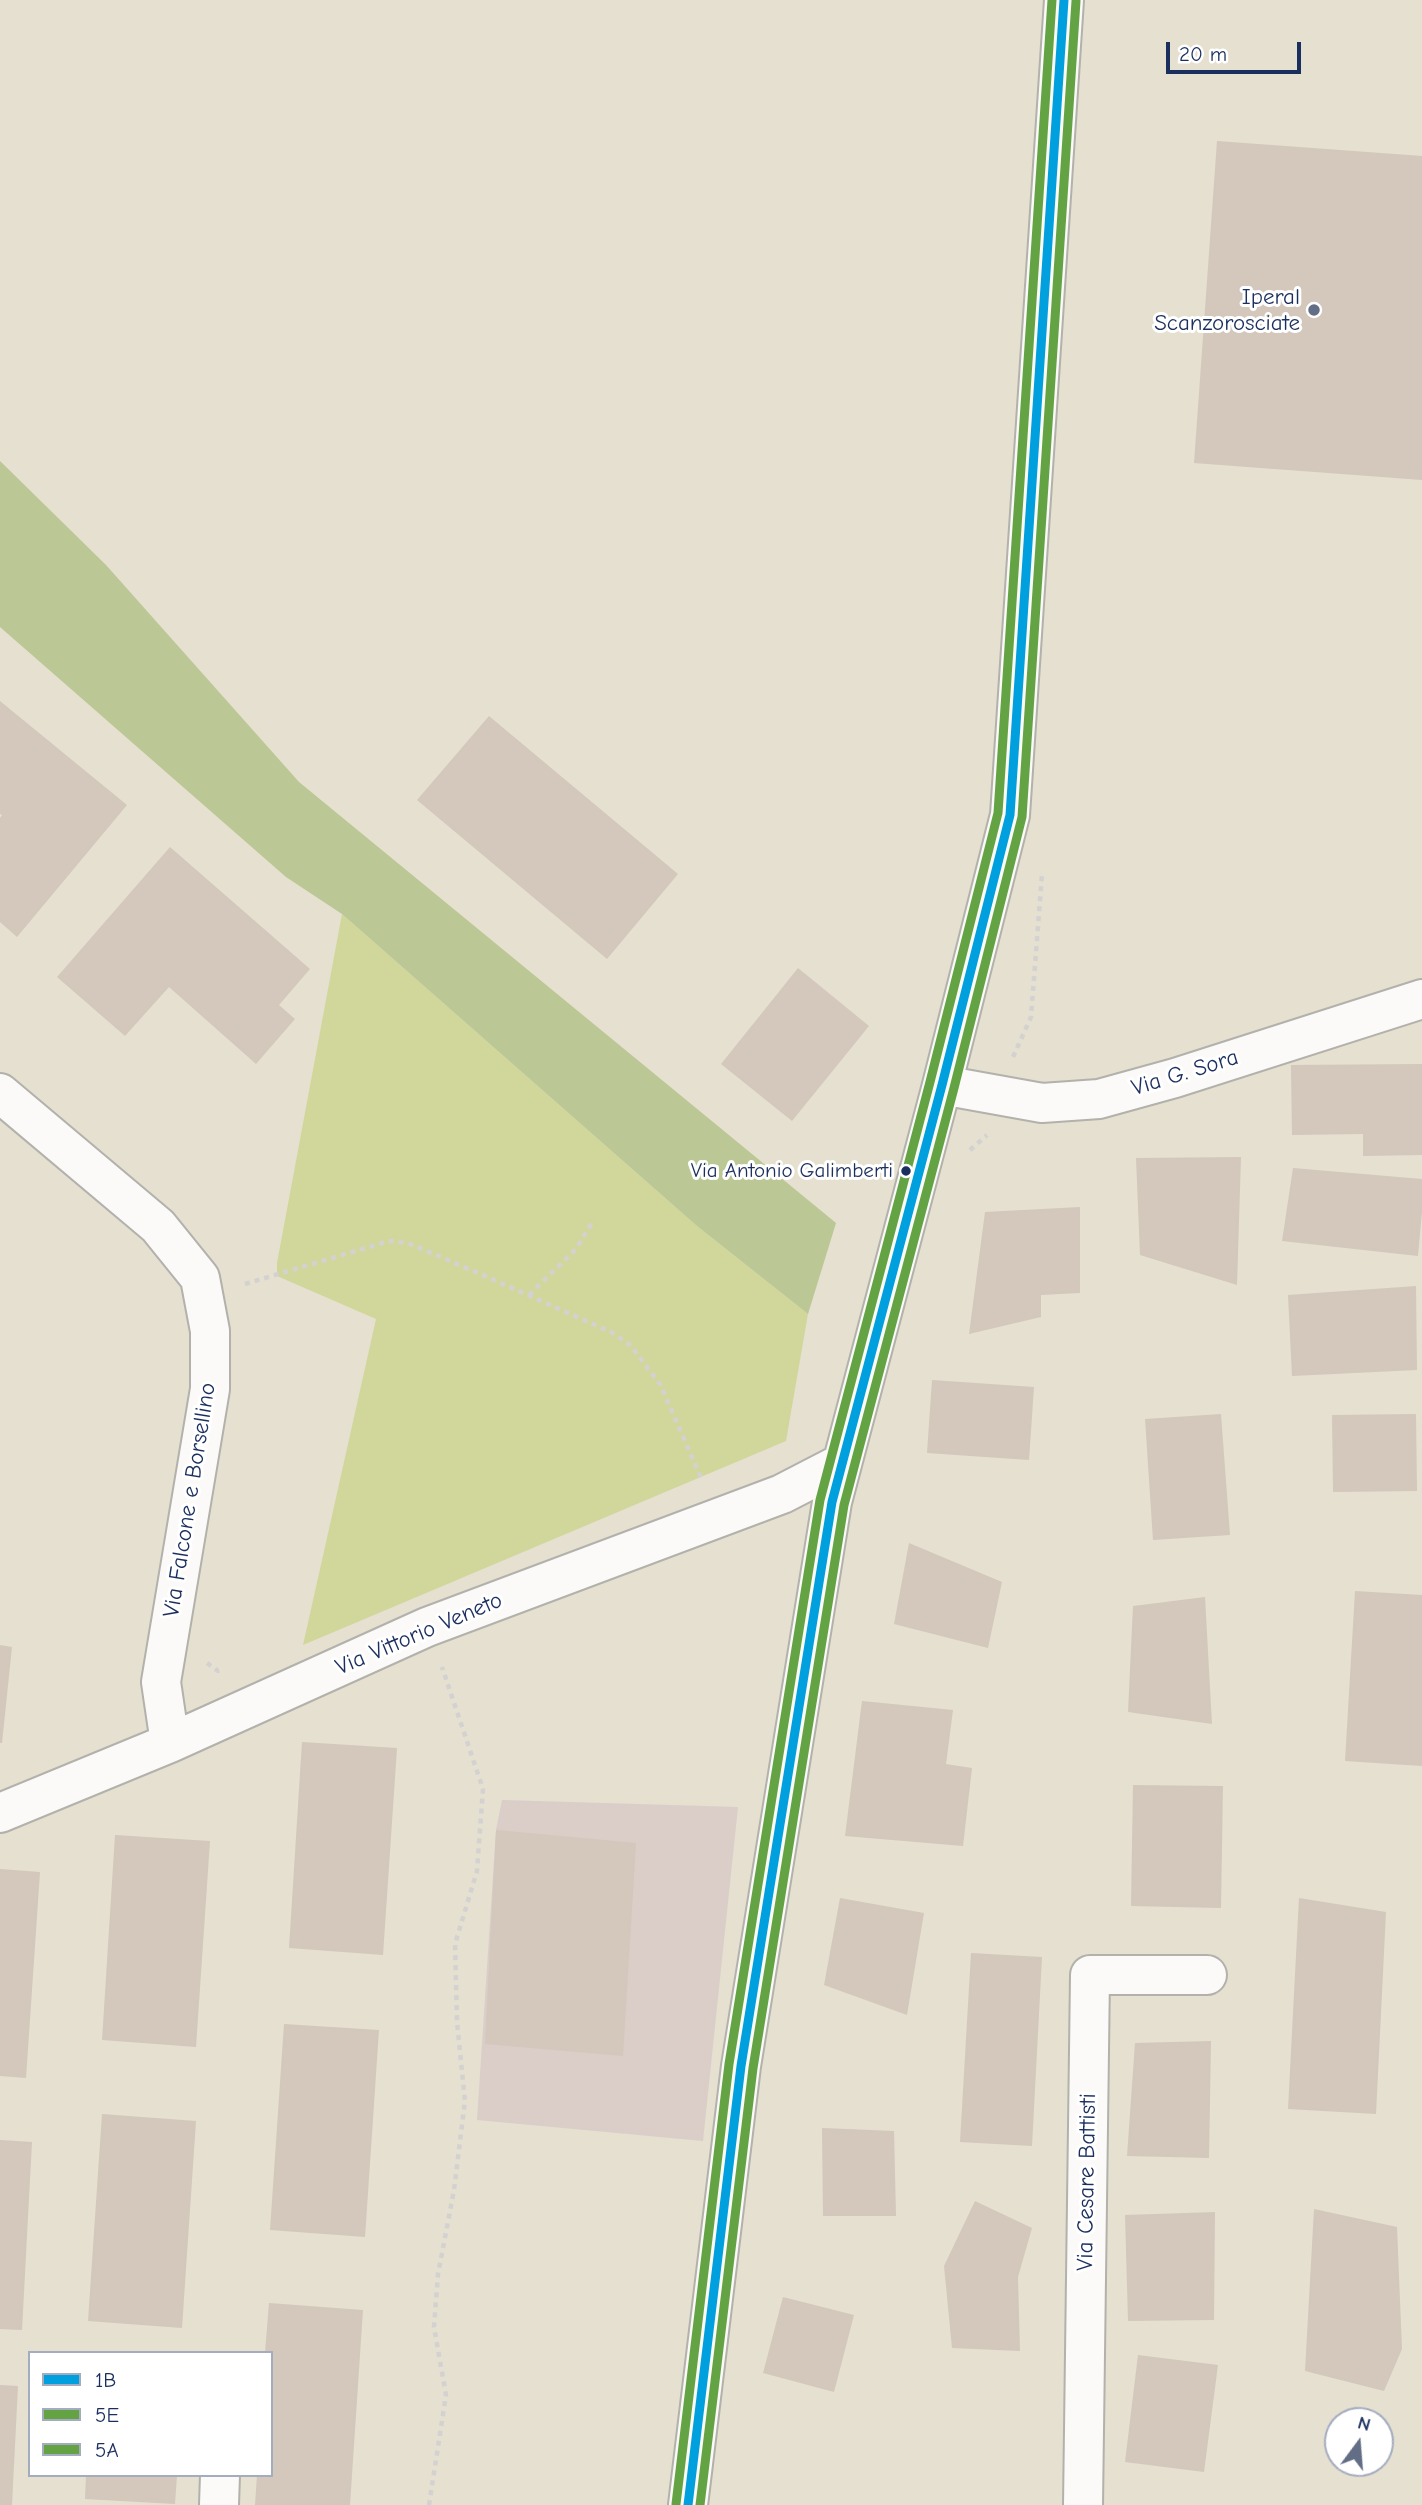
<!DOCTYPE html>
<style>
body{margin:0}
#map{position:relative;width:1422px;height:2505px;overflow:hidden;background:#e5e0cf;font-family:"Comic Neue",sans-serif}
canvas{display:block}
.legend{position:absolute;left:28px;top:2351px;width:245px;height:126px;box-sizing:border-box;background:#fff;border:2px solid #a4acbf;margin:0;padding:9px 12px;list-style:none;font-size:21px;color:#1b2f5e}
.legend li{display:flex;align-items:center;gap:14px;height:35px}
.legend b{width:35px;border:2px solid #a4acbf}
.north{position:absolute;left:1324px;top:2407px;width:70px;height:70px;box-sizing:border-box;background:#fff;border:2px solid #a4acbf;border-radius:50%;rotate:16deg;font-size:19px;font-weight:700;line-height:28px;text-align:center;color:#1b2f5e}
.north::after{content:'';display:block;margin:auto;width:24px;height:32px;background:#626d86;clip-path:polygon(50% 0,100% 100%,50% 72%,0 100%)}
.scale{position:absolute;left:1166px;top:42px;width:135px;height:32px;box-sizing:border-box;border:4px solid #1b2f5e;border-top:0;padding-left:9px;font-size:21px;line-height:24px;white-space:nowrap;color:#1b2f5e;-webkit-text-stroke:5px #fff;paint-order:stroke}
</style>
<div id="map">
<canvas width="1422" height="2505"></canvas>
<ul class="legend">
<li><b style="height:9px;background:#00a0de"></b>1B</li>
<li><b style="height:9px;background:#64a344"></b>5E</li>
<li><b style="height:9px;background:#64a344"></b>5A</li>
</ul>
<div class="north">N</div>
<div class="scale">20 m</div>
</div>
<script>
const g = document.querySelector('canvas').getContext('2d');
g.lineJoin = 'round';
function fillPath(path, color) {
  g.fillStyle = color;
  g.fill(path, 'evenodd');
}
function toPath(rows) {
  const path = new Path2D();
  for (const r of rows) {
    path.moveTo(r[0], r[1]);
    for (let i = 2; i < r.length; i += 2) path.lineTo(r[i], r[i + 1]);
  }
  return path;
}
function stroke(path, color, width, dash) {
  g.strokeStyle = color;
  g.lineWidth = width;
  g.lineCap = dash ? 'butt' : 'round';
  g.setLineDash(dash || []);
  g.stroke(path);
}
function label(font, color, halo, rows, align = 'center') {
  g.font = font + ' "Comic Neue",sans-serif';
  g.lineWidth = 6;
  g.setLineDash([]);
  g.textBaseline = 'middle';
  g.strokeStyle = halo;
  g.fillStyle = color;
  for (const [text, x, y, turn = 0] of rows) {
    g.save();
    g.translate(x, y);
    g.rotate((+turn || 0) * Math.PI / 180);
    g.textAlign = isNaN(turn) ? turn : align;
    if (halo) g.strokeText(text, 0, 0);
    g.fillText(text, 0, 0);
    g.restore();
  }
}
fillPath(toPath([
 [502,1800,738,1807,703,2141,477,2120,496,1830]
]), '#dbcdc8');
fillPath(toPath([
 [342,914,697,1226,808,1314,786,1441,303,1645,376,1319,277,1276,277,1263]
]), '#d1d79b');
fillPath(toPath([
 [0,461,106,565,299,782,836,1223,808,1314,697,1226,342,914,286,877,0,627]
]), '#bbc794');
fillPath(toPath([
 [1217,141,1422,156,1422,480,1194,463],
 [0,701,127,805,17,937,0,922,0,818,2,815,0,814],
 [489,716,678,874,607,959,417,800],
 [170,847,310,969,279,1005,295,1019,256,1064,169,987,125,1036,57,977],
 [798,968,869,1026,792,1121,721,1064],
 [1422,1064,1422,1155,1363,1156,1363,1134,1292,1135,1291,1065],
 [1241,1157,1237,1285,1140,1255,1136,1158],
 [1293,1168,1422,1179,1422,1211,1418,1256,1282,1241],
 [1080,1207,1080,1293,1041,1295,1041,1317,969,1334,985,1212],
 [1416,1286,1417,1370,1292,1376,1288,1295],
 [932,1380,1034,1387,1029,1460,927,1453],
 [1221,1414,1230,1535,1153,1540,1145,1419],
 [1416,1414,1417,1491,1333,1492,1332,1415],
 [909,1543,1002,1582,988,1648,894,1624],
 [1355,1591,1422,1595,1422,1766,1345,1761],
 [1205,1597,1212,1724,1128,1712,1133,1606],
 [0,1645,12,1647,2,1743,0,1743],
 [862,1701,953,1710,946,1764,972,1768,963,1846,845,1836],
 [302,1742,397,1748,383,1955,289,1948],
 [1133,1785,1223,1786,1221,1908,1131,1906],
 [496,1830,636,1843,623,2056,485,2044],
 [115,1835,210,1841,196,2047,102,2040],
 [0,1869,40,1872,26,2078,0,2076],
 [840,1898,924,1913,907,2015,824,1985],
 [1299,1898,1386,1912,1376,2114,1288,2109],
 [971,1953,1042,1957,1032,2146,960,2142],
 [284,2024,379,2030,365,2237,270,2230],
 [1211,2041,1209,2158,1127,2156,1135,2043],
 [102,2114,196,2121,182,2328,88,2321],
 [822,2128,894,2131,896,2216,823,2216],
 [0,2140,32,2142,22,2330,0,2329],
 [975,2201,1032,2228,1018,2277,1020,2351,952,2348,944,2266],
 [1314,2209,1397,2227,1402,2349,1384,2391,1305,2371],
 [1215,2212,1214,2320,1128,2321,1125,2215],
 [783,2297,854,2315,834,2392,763,2373],
 [269,2303,363,2310,350,2505,255,2505,257,2475,271,2475,271,2353,265,2353],
 [1138,2355,1218,2365,1204,2472,1125,2462],
 [0,2385,18,2386,12,2505,0,2505],
 [86,2475,177,2475,175,2504,85,2499]
]), '#d4c7bc');
const minor = toPath([
 [942,1085,1042,1103,1099,1099,1175,1078,1422,999],
 [0,1093,158,1226,200,1278,210,1331,210,1389,161,1682,170,1743],
 [0,1813,170,1743,427,1627,782,1494,842,1463],
 [219,2505,220,2475],
 [688,2505,741,2066,832,1502,942,1085,1010,815,1064,0],
 [1083,2505,1090,1975,1207,1975]
]);
stroke(minor, '#b2b1ab', 42);
stroke(toPath([
 [1013,1057,1031,1017,1042,874],
 [970,1150,987,1135],
 [245,1284,389,1241,408,1243,485,1276,613,1333,630,1345,660,1384,702,1480],
 [529,1295,576,1249,593,1221],
 [207,1663,218,1671,224,1670],
 [429,2505,446,2395,434,2327,438,2274,454,2190,465,2101,457,2022,455,1944,477,1871,483,1789,442,1667]
]), '#d3d2d1', 4.5, [5, 5]);
stroke(minor, '#fbfaf8', 38);
stroke(toPath([
 [688,2505,741,2066,832,1502,942,1085,1010,815,1064,0]
]), '#00a0de', 9);
stroke(toPath([
 [700,2505,753,2068,844,1505,954,1088,1022,817,1076,1]
]), '#64a344', 9);
stroke(toPath([
 [676,2504,729,2064,820,1500,930,1082,998,813,1052,0]
]), '#64a344', 9);
for (const [x, y, r, color] of [
 [1314,310,7,"#626d86"],
 [906,1171,6,"#1b2f5e"]
]) {
  const dot = new Path2D();
  dot.arc(x, y, r, 0, 2 * Math.PI);
  g.fillStyle = color;
  g.fill(dot);
  stroke(dot, '#fff', 2.5);
}
label('21px', '#1b2f5e', '#fff', [
 ["Via Antonio Galimberti",893,1171]
], 'right');
label('23px', '#1b2f5e', '#fff', [
 ["Iperal",1300,297],
 ["Scanzorosciate",1300,323]
], 'right');
label('23px', '#1b2f5e', '#fff', [
 ["Via G. Sora",1185,1073,-17],
 ["Via Falcone e Borsellino",190,1500,-81],
 ["Via Vittorio Veneto",419,1634,-23],
 ["Via Cesare Battisti",1087,2182,-89]
]);
</script>
